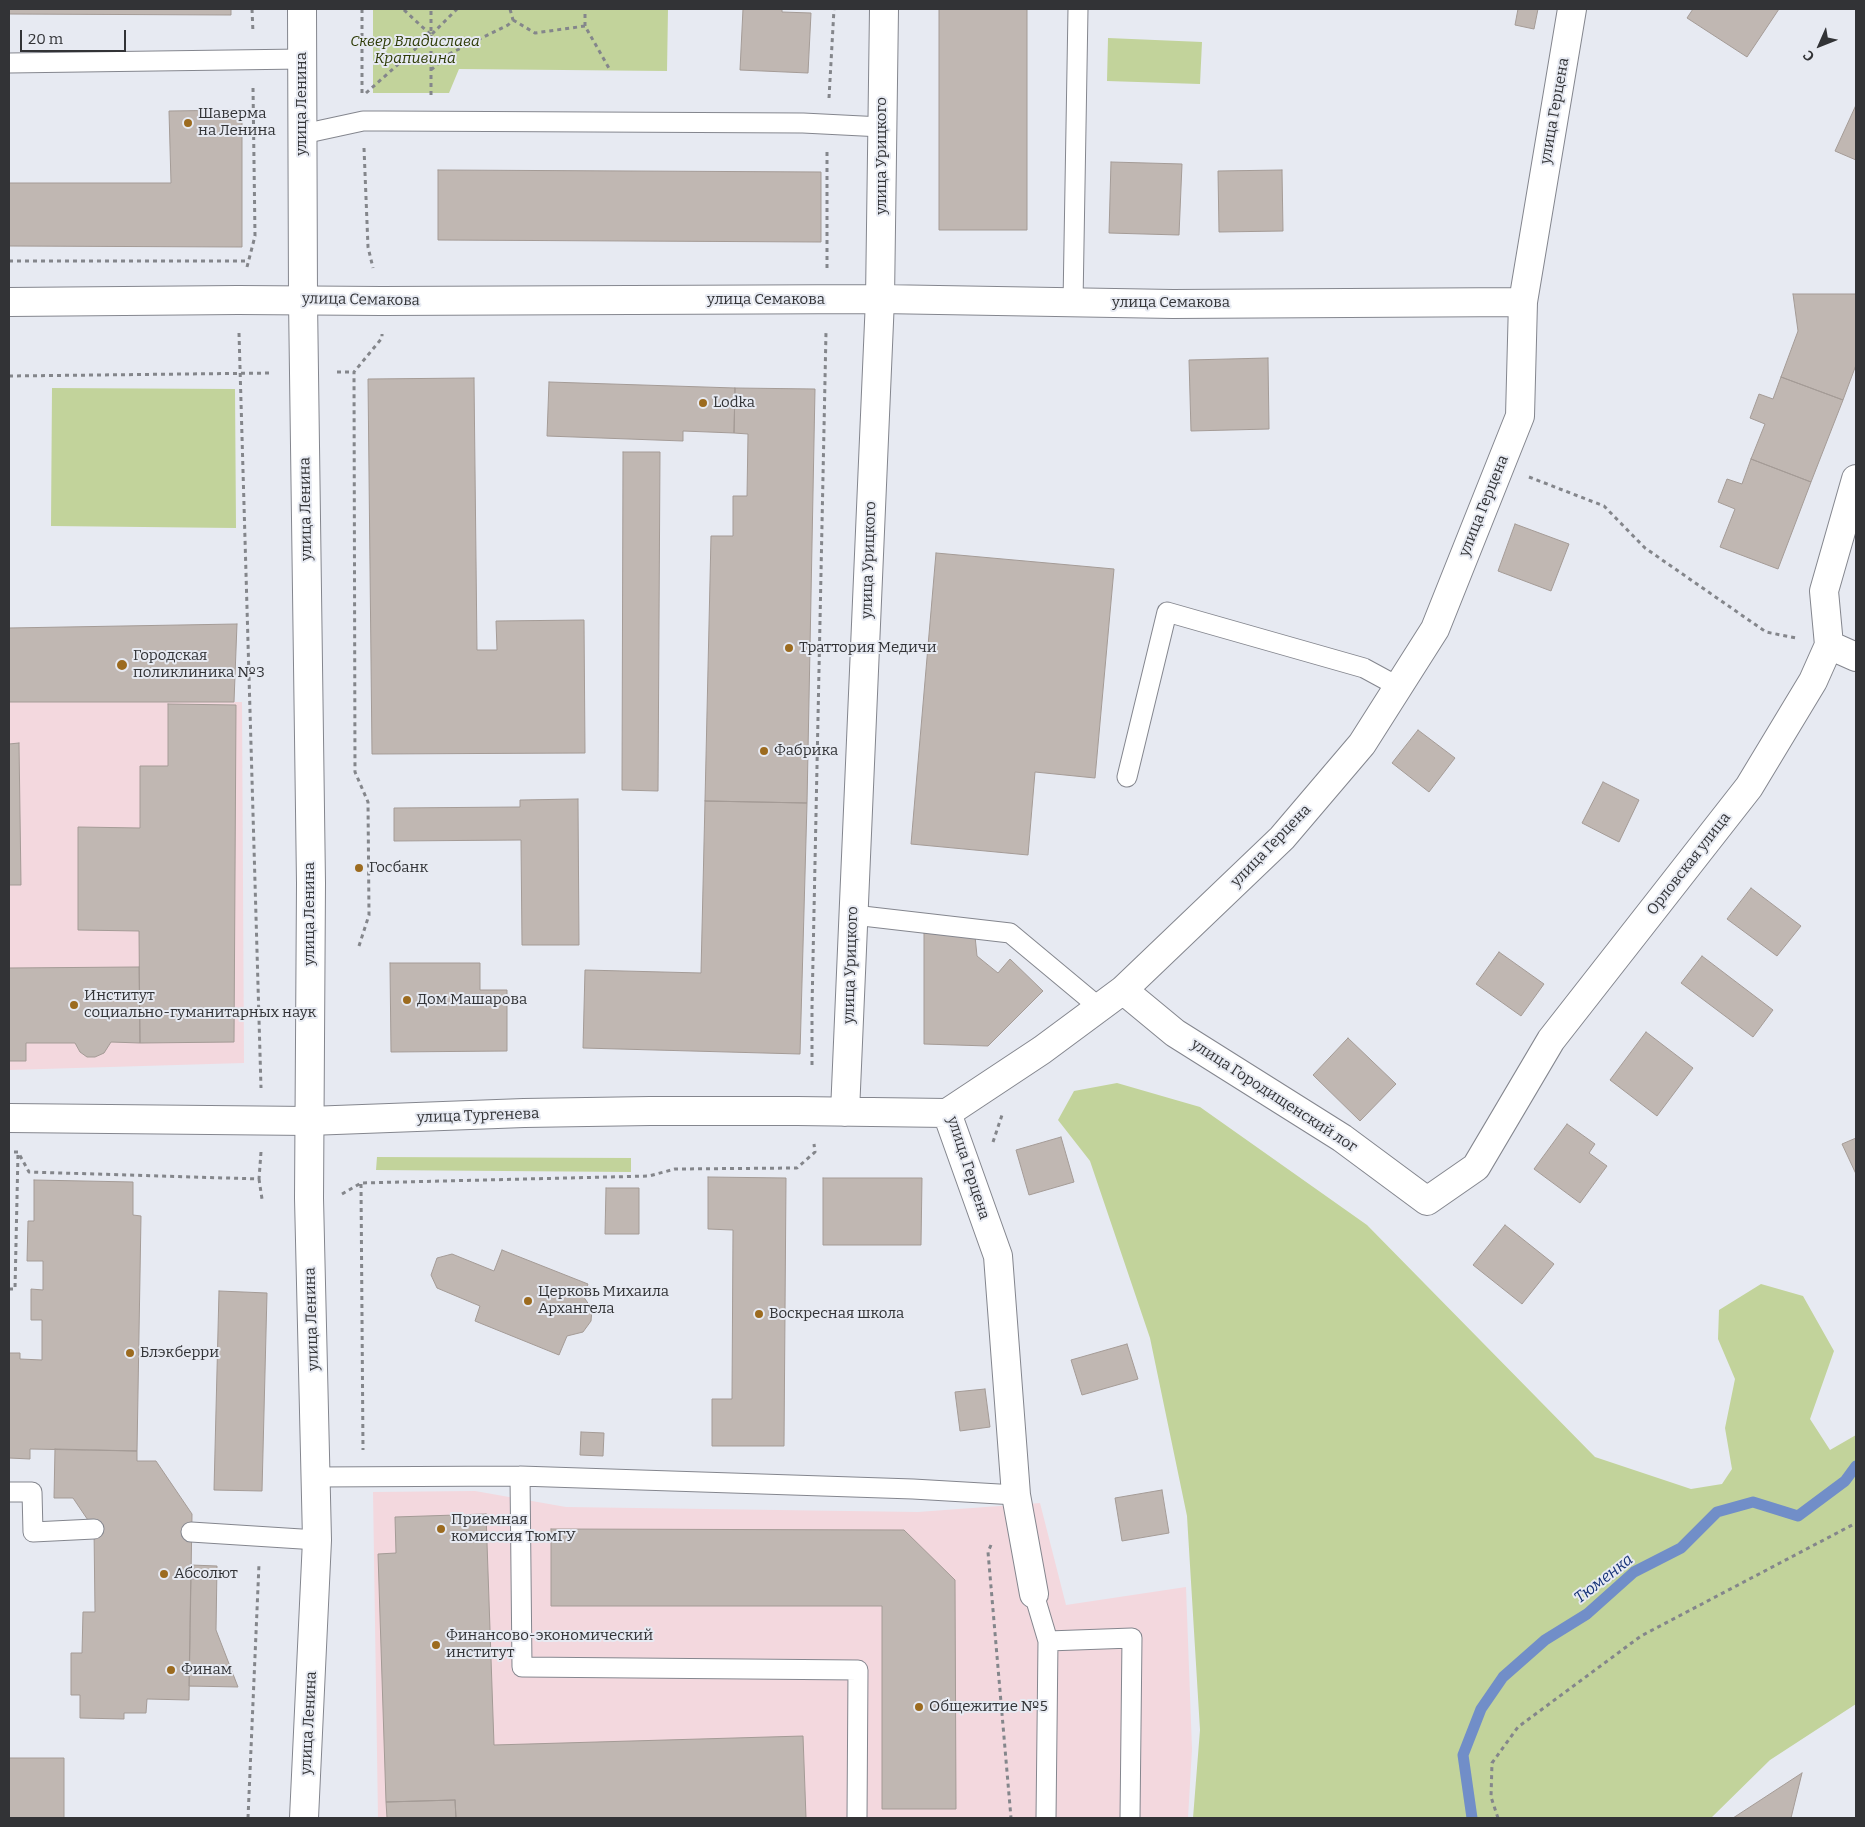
<!DOCTYPE html>
<meta charset="utf-8">
<style>
body{margin:0}
#map{position:relative;width:1865px;height:1827px;overflow:hidden;background:#e7eaf2;font-family:Bitter,serif}
canvas{display:block}
.frame{position:absolute;inset:0;border:10px solid #323336;pointer-events:none}
.north{position:absolute;left:1795px;top:20px;width:50px;height:50px;-webkit-text-stroke:4px #e7eaf2;paint-order:stroke;rotate:226deg;font-size:14px;font-weight:700;line-height:20px;text-align:center;color:#323336}
.north::after{content:'';display:block;margin:auto;width:18px;height:22px;background:#323336;clip-path:polygon(50% 0,100% 100%,50% 72%,0 100%)}
.scale{position:absolute;left:20px;top:30px;width:106px;height:22px;box-sizing:border-box;border:2px solid #323336;border-top:0;padding-left:6px;font-size:15px;line-height:18px;white-space:nowrap;color:#323336;-webkit-text-stroke:4px #e7eaf2;paint-order:stroke}
</style>
<div id="map">
<canvas width="1865" height="1827"></canvas>
<div class="frame"></div>
<div class="north">С</div>
<div class="scale">20 m</div>
</div>
<script>
const g = document.querySelector('canvas').getContext('2d');
g.lineJoin = 'round';
function fillPath(path, color) {
  g.fillStyle = color;
  g.fill(path, 'evenodd');
}
function toPath(rows) {
  const path = new Path2D();
  for (const r of rows) {
    path.moveTo(r[0], r[1]);
    for (let i = 2; i < r.length; i += 2) path.lineTo(r[i], r[i + 1]);
  }
  return path;
}
function stroke(path, color, width, dash) {
  g.strokeStyle = color;
  g.lineWidth = width;
  g.lineCap = dash ? 'butt' : 'round';
  g.setLineDash(dash || []);
  g.stroke(path);
}
function label(font, color, halo, rows, align = 'center') {
  g.font = font + ' Bitter,serif';
  g.lineWidth = 4;
  g.setLineDash([]);
  g.textBaseline = 'middle';
  g.strokeStyle = halo;
  g.fillStyle = color;
  for (const [text, x, y, turn = 0] of rows) {
    g.save();
    g.translate(x, y);
    g.rotate((+turn || 0) * Math.PI / 180);
    g.textAlign = isNaN(turn) ? turn : align;
    if (halo) g.strokeText(text, 0, 0);
    g.fillText(text, 0, 0);
    g.restore();
  }
}
fillPath(toPath([
 [9,702,242,702,244,1063,9,1070],
 [475,1491,566,1507,918,1512,1040,1503,1066,1605,1186,1587,1192,1749,1188,1818,378,1818,373,1492]
]), '#f3d8de');
fillPath(toPath([
 [373,9,668,9,667,71,459,69,449,93,373,93],
 [1108,38,1202,42,1200,84,1107,81],
 [52,388,235,389,236,528,51,526],
 [1117,1083,1200,1107,1367,1225,1595,1457,1691,1489,1722,1484,1732,1469,1725,1428,1735,1379,1718,1339,1719,1310,1761,1284,1803,1296,1834,1351,1810,1419,1830,1450,1856,1435,1856,1704,1770,1760,1711,1818,1193,1818,1200,1730,1187,1516,1150,1338,1090,1161,1058,1120,1074,1091],
 [377,1157,631,1158,631,1172,376,1170]
]), '#c2d39b');
stroke(toPath([
 [1472,1818,1463,1755,1481,1709,1503,1677,1545,1640,1587,1614,1634,1572,1681,1548,1717,1512,1753,1502,1798,1516,1845,1481,1856,1466]
]), '#718ec8', 11);
const building = toPath([
 [9,9,231,9,231,15,9,14,9,9],
 [738,9,782,9,782,12,811,13,808,73,740,70,743,9,738,9],
 [939,9,1027,9,1027,230,939,230,939,9],
 [1518,9,1538,9,1534,29,1515,25,1518,9],
 [1693,9,1779,9,1747,57,1687,18,1693,9],
 [1856,105,1856,160,1835,151,1856,105],
 [242,110,242,247,9,246,9,183,171,183,169,111,242,110],
 [1111,162,1182,164,1179,235,1109,233,1111,162],
 [438,170,821,172,821,242,438,240,438,170],
 [1282,170,1283,231,1219,232,1218,171,1282,170],
 [1793,294,1856,294,1856,365,1843,400,1781,377,1798,331,1793,294],
 [1268,358,1269,429,1191,431,1189,360,1268,358],
 [1781,377,1843,400,1811,482,1751,459,1765,424,1750,418,1759,394,1773,399,1781,377],
 [474,378,477,650,497,650,496,621,584,620,585,753,372,754,368,379,474,378],
 [549,382,735,388,734,433,683,431,683,441,547,436,549,382],
 [735,388,815,389,807,803,705,801,711,536,733,536,733,496,747,496,748,434,734,433,735,388],
 [623,452,660,452,658,791,622,790,623,452],
 [1751,459,1811,482,1778,569,1720,547,1735,509,1718,502,1727,479,1742,484,1751,459],
 [1515,524,1569,544,1551,591,1498,571,1515,524],
 [936,553,1114,569,1095,778,1035,772,1028,855,911,844,936,553],
 [237,624,234,702,9,702,9,628,237,624],
 [168,704,236,705,234,1042,140,1043,139,931,78,930,78,827,140,828,140,766,168,766,168,704],
 [1418,730,1455,758,1429,792,1392,763,1418,730],
 [19,743,21,885,9,885,9,744,19,743],
 [1603,782,1639,800,1619,842,1582,823,1603,782],
 [578,799,579,945,522,945,521,840,394,841,394,808,520,807,520,800,578,799],
 [705,801,807,803,800,1054,583,1048,585,970,701,973,705,801],
 [1751,888,1801,926,1777,956,1727,919,1751,888],
 [924,933,975,936,977,956,998,973,1010,959,1043,991,988,1046,924,1044,924,933],
 [1499,952,1544,984,1521,1016,1476,984,1499,952],
 [1702,956,1773,1010,1753,1037,1681,983,1702,956],
 [390,963,480,963,480,990,507,990,507,1051,391,1052,390,963],
 [139,967,140,1043,111,1042,104,1053,95,1057,87,1057,80,1052,75,1043,26,1043,26,1061,9,1061,9,968,139,967],
 [1646,1032,1693,1068,1657,1116,1610,1080,1646,1032],
 [1348,1038,1396,1084,1360,1121,1313,1075,1348,1038],
 [1567,1124,1595,1144,1589,1153,1607,1166,1580,1203,1534,1169,1567,1124],
 [1061,1137,1074,1182,1029,1195,1016,1150,1061,1137],
 [1856,1138,1856,1174,1842,1144,1856,1138],
 [708,1177,786,1178,784,1446,712,1446,712,1399,732,1399,733,1230,708,1229,708,1177],
 [823,1178,922,1178,921,1245,823,1245,823,1178],
 [34,1180,133,1182,133,1215,141,1216,137,1451,30,1449,30,1459,9,1458,9,1353,20,1353,20,1359,42,1360,42,1320,31,1320,31,1289,43,1290,43,1261,27,1261,28,1221,34,1221,34,1180],
 [606,1188,639,1188,639,1234,605,1234,606,1188],
 [1505,1225,1554,1264,1522,1304,1473,1265,1505,1225],
 [502,1250,588,1284,583,1296,592,1309,591,1321,583,1332,567,1336,559,1355,475,1321,480,1306,437,1288,431,1275,437,1258,452,1254,494,1271,502,1250],
 [219,1291,267,1293,262,1491,214,1490,219,1291],
 [1127,1344,1138,1379,1082,1395,1071,1360,1127,1344],
 [985,1389,990,1427,960,1431,955,1392,985,1389],
 [581,1432,604,1433,603,1456,580,1455,581,1432],
 [55,1449,137,1451,137,1461,156,1461,192,1514,189,1700,147,1699,146,1713,124,1713,124,1719,80,1718,80,1695,71,1695,71,1653,82,1653,83,1612,95,1612,94,1529,73,1498,54,1498,55,1449],
 [1162,1490,1169,1533,1122,1541,1115,1498,1162,1490],
 [486,1514,494,1745,803,1736,806,1818,456,1818,455,1800,386,1802,378,1554,396,1553,395,1517,486,1514],
 [551,1529,904,1530,955,1580,956,1809,882,1809,882,1606,551,1606,551,1529],
 [191,1565,217,1566,216,1630,238,1687,189,1686,191,1565],
 [9,1758,64,1758,64,1818,9,1818,9,1758],
 [1802,1773,1791,1818,1733,1818,1802,1773],
 [455,1800,456,1818,387,1818,386,1802,455,1800]
]);
fillPath(building, '#c0b7b2');
stroke(building, '#a49b96', 1);
const lane = toPath([
 [9,63,302,59],
 [303,134,363,121,384,121,803,123,882,127],
 [1073,303,1078,9],
 [1127,777,1167,612,1364,668,1399,687],
 [854,915,1010,933,1100,1008],
 [520,1476,522,1667,858,1670,857,1818],
 [316,1477,520,1476,913,1489,1016,1495],
 [9,1492,32,1492,33,1532,94,1529],
 [191,1532,317,1540],
 [1034,1594,1048,1641,1046,1818],
 [1048,1641,1132,1638,1130,1818]
]);
const street = toPath([
 [9,302,238,300,382,301,880,299,1173,304,1523,302],
 [1829,645,1856,657],
 [1123,990,1175,1033,1342,1138,1427,1201,1476,1167,1551,1040,1749,787,1813,681,1829,645,1824,591,1856,479],
 [845,1112,880,299,884,9],
 [947,1113,1042,1050,1123,990,1282,838,1362,744,1435,629,1520,416,1523,302,1572,9],
 [947,1113,998,1256,1016,1495,1034,1594],
 [9,1118,309,1121,524,1113,650,1111,797,1111,947,1113]
]);
const primary = toPath([
 [302,9,303,300,311,883,309,1198,317,1540,304,1818]
]);
stroke(lane, '#84868e', 21);
stroke(street, '#84868e', 30);
stroke(primary, '#84868e', 30);
stroke(toPath([
 [252,9,253,33],
 [362,9,362,94],
 [513,20,535,33,585,26,610,70],
 [585,26,585,9],
 [432,34,457,9],
 [431,70,449,54,508,25,513,20,510,9],
 [366,93,431,35,403,9],
 [431,95,431,9],
 [829,98,834,9],
 [364,148,368,247,373,268],
 [9,261,248,261],
 [247,267,255,236,253,87],
 [827,268,827,152],
 [239,333,261,1088],
 [337,372,354,372],
 [9,376,273,373],
 [1529,477,1604,506,1645,548,1766,632,1796,638],
 [359,946,369,915,368,802,355,772,354,372,382,338,382,334],
 [812,1065,812,1008,826,332],
 [993,1142,1002,1115],
 [14,1152,18,1152,29,1172,259,1179,261,1152],
 [259,1179,262,1199],
 [361,1184,363,1450],
 [342,1194,361,1183,649,1176,675,1169,797,1168,815,1152,814,1144],
 [9,1289,15,1289,18,1153],
 [991,1545,988,1552,1011,1818],
 [248,1818,259,1564],
 [1498,1818,1491,1797,1492,1763,1518,1727,1641,1636,1856,1523]
]), '#84868b', 3, [4, 4]);
stroke(lane, '#fff', 19);
stroke(street, '#fff', 28);
stroke(primary, '#fff', 28);
for (const [x, y, r, color] of [
 [188,123,5,"#9c6b1f"],
 [703,403,5,"#9c6b1f"],
 [789,648,5,"#9c6b1f"],
 [122,665,6,"#9c6b1f"],
 [764,751,5,"#9c6b1f"],
 [359,868,5,"#9c6b1f"],
 [407,1000,5,"#9c6b1f"],
 [74,1005,5,"#9c6b1f"],
 [528,1301,5,"#9c6b1f"],
 [759,1314,5,"#9c6b1f"],
 [130,1353,5,"#9c6b1f"],
 [441,1529,5,"#9c6b1f"],
 [164,1574,5,"#9c6b1f"],
 [436,1645,5,"#9c6b1f"],
 [171,1670,5,"#9c6b1f"],
 [919,1707,5,"#9c6b1f"]
]) {
  const dot = new Path2D();
  dot.arc(x, y, r, 0, 2 * Math.PI);
  g.fillStyle = color;
  g.fill(dot);
  stroke(dot, '#e7eaf2', 2);
}
label('italic 15px', '#2e3b06', '#e7eaf2', [
 ["Сквер Владислава",415,42],
 ["Крапивина",415,59]
]);
label('15px', '#323336', '#e7eaf2', [
 ["улица Ленина",302,104,-90],
 ["улица Герцена",1555,111,-80],
 ["улица Урицкого",882,156,-90],
 ["улица Семакова",361,300,1],
 ["улица Семакова",766,300],
 ["улица Семакова",1171,303],
 ["улица Герцена",1484,506,-68],
 ["улица Ленина",306,509,-91],
 ["улица Урицкого",869,560,-88],
 ["улица Герцена",1271,846,-46],
 ["Орловская улица",1689,864,-52],
 ["улица Ленина",310,914,-90],
 ["улица Урицкого",851,965,-88],
 ["улица Городищенский лог",1274,1096,33],
 ["улица Тургенева",478,1116,-2],
 ["улица Герцена",968,1168,72],
 ["улица Ленина",312,1319,-92],
 ["улица Ленина",309,1723,-87]
]);
label('15px', '#323336', '#e7eaf2', [
 ["Шаверма",198,114],
 ["на Ленина",198,131],
 ["Lodka",713,403],
 ["Траттория Медичи",799,648],
 ["Городская",133,656],
 ["поликлиника №3",133,673],
 ["Фабрика",774,751],
 ["Госбанк",369,868],
 ["Институт",84,996],
 ["социально-гуманитарных наук",84,1013],
 ["Дом Машарова",417,1000],
 ["Церковь Михаила",538,1292],
 ["Архангела",538,1309],
 ["Воскресная школа",769,1314],
 ["Блэкберри",140,1353],
 ["Приемная",451,1520],
 ["комиссия ТюмГУ",451,1537],
 ["Абсолют",174,1574],
 ["Финансово-экономический",446,1636],
 ["институт",446,1653],
 ["Финам",181,1670],
 ["Общежитие №5",929,1707]
], 'left');
label('italic 16px', '#143176', '#e7eaf2', [
 ["Тюменка",1604,1579,-38]
]);
</script>
